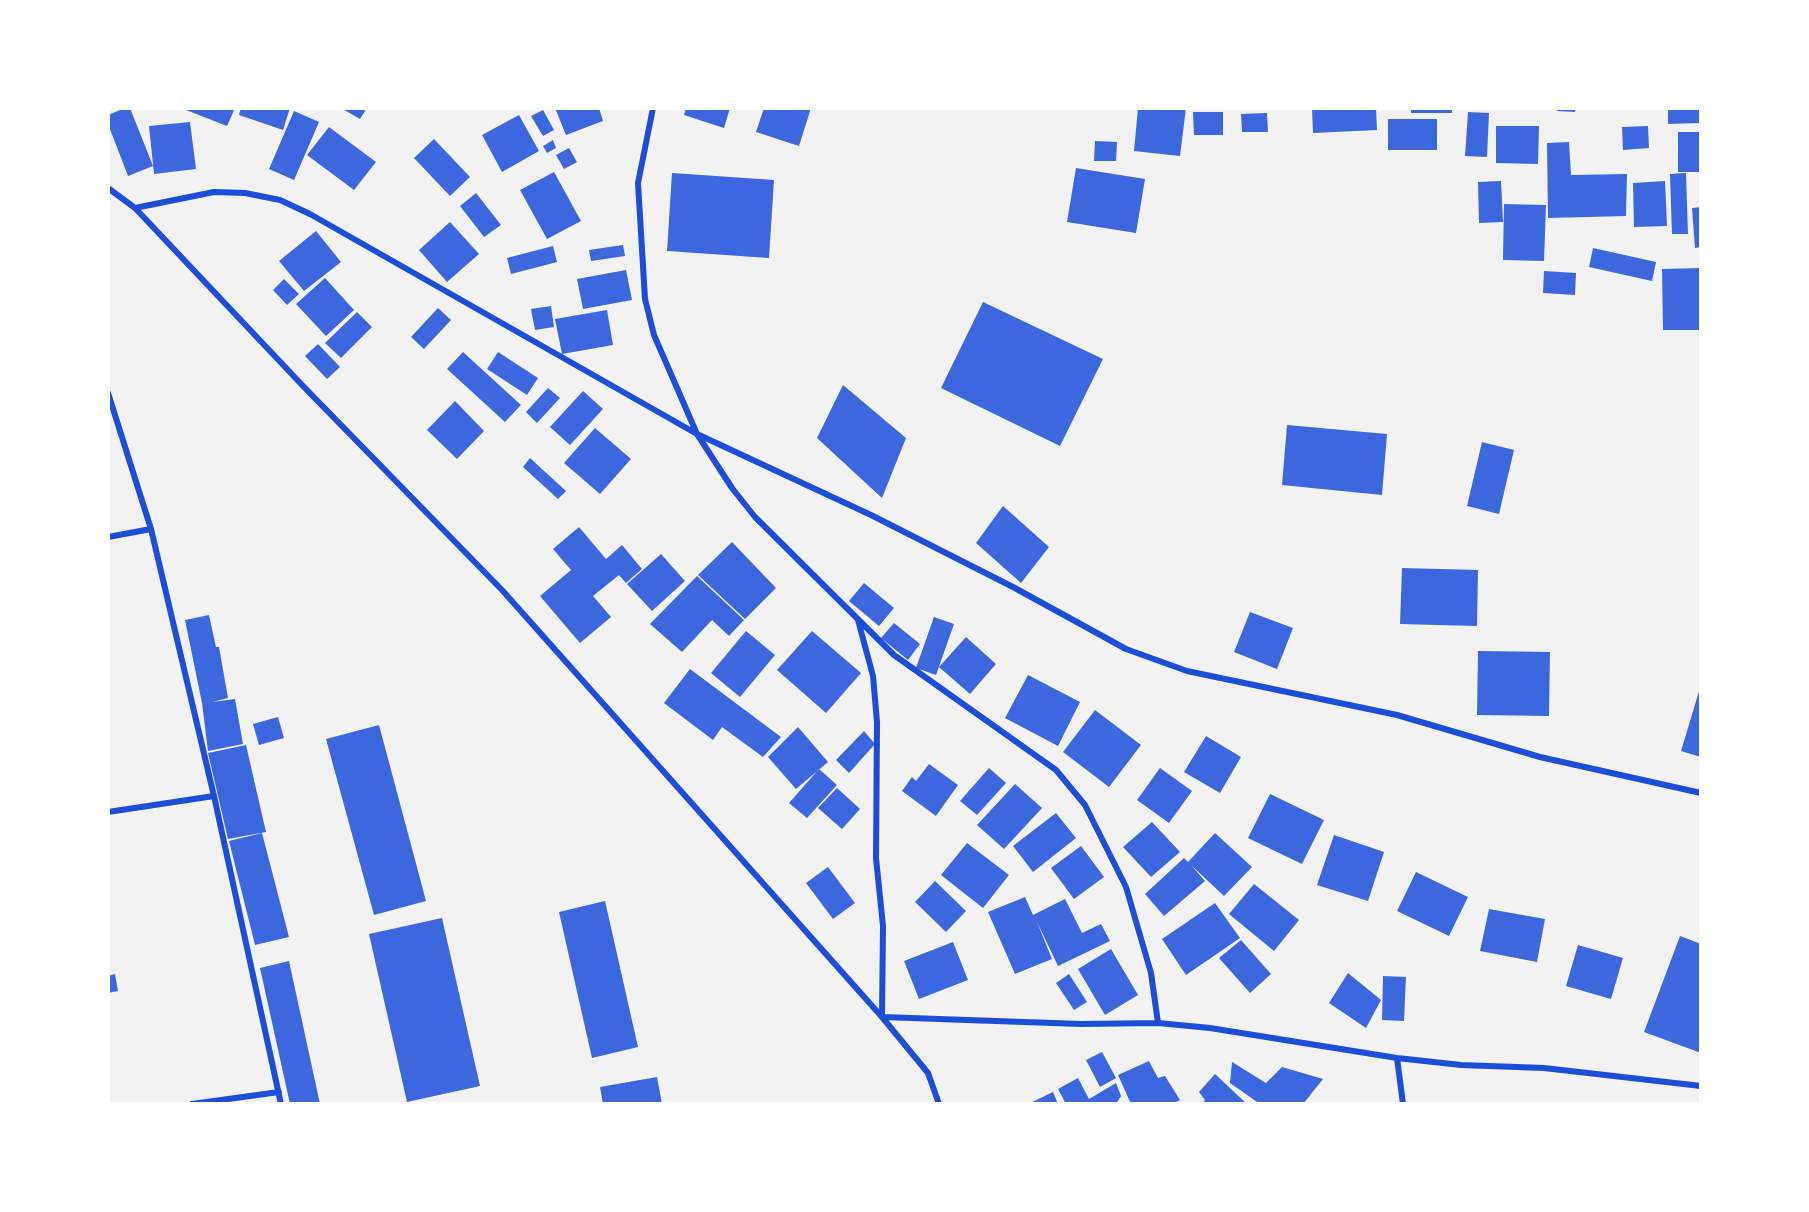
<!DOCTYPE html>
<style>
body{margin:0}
#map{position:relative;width:1809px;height:1212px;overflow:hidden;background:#f2f2f2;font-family:Rubik,sans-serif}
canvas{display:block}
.frame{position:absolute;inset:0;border:110px solid #fff;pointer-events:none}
</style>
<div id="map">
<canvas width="1809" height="1212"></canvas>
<div class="frame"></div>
</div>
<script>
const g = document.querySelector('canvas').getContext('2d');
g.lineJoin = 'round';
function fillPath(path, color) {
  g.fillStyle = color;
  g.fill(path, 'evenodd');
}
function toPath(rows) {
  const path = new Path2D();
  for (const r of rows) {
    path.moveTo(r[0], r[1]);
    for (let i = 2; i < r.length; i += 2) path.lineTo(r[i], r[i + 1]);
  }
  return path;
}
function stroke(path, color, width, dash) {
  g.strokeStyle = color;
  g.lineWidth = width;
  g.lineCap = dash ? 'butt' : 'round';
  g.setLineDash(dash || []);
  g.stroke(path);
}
fillPath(toPath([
 [125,108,130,108,153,166,128,176,108,124,108,115],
 [181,108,235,108,227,126],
 [241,108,290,108,283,130,239,115],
 [341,108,367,108,360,119],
 [555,108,599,108,603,121,566,135],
 [686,108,730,108,724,128,684,115],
 [764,108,811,108,799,146,756,132],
 [1138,108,1186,108,1180,156,1134,151],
 [1312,108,1376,108,1377,130,1313,133],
 [1411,108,1452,108,1452,113,1411,113],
 [1557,108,1576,108,1575,112,1557,111],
 [1668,108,1701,108,1701,123,1668,124],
 [543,110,554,130,543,136,531,116],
 [294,111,319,122,294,180,269,169],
 [1193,112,1223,112,1223,135,1194,135],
 [1468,112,1489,113,1487,157,1465,156],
 [1267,113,1268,132,1242,132,1241,114],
 [519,115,539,151,502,172,482,135],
 [1388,119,1437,119,1437,150,1388,150],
 [190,122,196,169,154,174,149,126],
 [1496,126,1539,126,1538,164,1496,163],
 [1648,126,1649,148,1623,150,1622,127],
 [329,127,376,162,354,190,307,155],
 [1678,132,1701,132,1701,172,1678,172],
 [434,139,470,177,450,196,414,158],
 [553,140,556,148,547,153,543,146],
 [1095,141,1117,142,1116,161,1094,161],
 [1569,142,1571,175,1627,174,1626,216,1548,218,1547,143],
 [569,148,577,162,564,169,556,155],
 [1076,168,1145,179,1136,233,1067,222],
 [554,172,581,221,547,239,520,190],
 [672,173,774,180,769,258,667,251],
 [1686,173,1688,234,1672,234,1670,174],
 [1501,181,1503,222,1479,223,1478,182],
 [1665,181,1667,226,1634,227,1633,183],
 [476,193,501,225,484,237,460,206],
 [1504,204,1546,205,1544,261,1503,260],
 [1701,207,1701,247,1695,248,1692,208],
 [450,222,479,254,447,282,419,250],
 [316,231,341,262,304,291,279,261],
 [623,245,625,256,591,261,589,250],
 [553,246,557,262,511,274,507,258],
 [1593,248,1656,262,1652,281,1589,267],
 [1701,268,1701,330,1663,330,1662,269],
 [626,270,632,300,583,309,577,279],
 [1544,271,1576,273,1575,295,1543,293],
 [325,278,354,310,326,336,296,304],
 [284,279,299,294,287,305,273,290],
 [983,302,1103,359,1060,446,941,388],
 [551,306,554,327,535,330,531,309],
 [438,308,451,320,424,349,411,337],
 [607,310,613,345,562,354,555,319],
 [357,312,372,327,341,358,325,343],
 [318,344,340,367,327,379,305,356],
 [463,352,521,405,505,422,447,369],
 [498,352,538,378,527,395,487,369],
 [843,385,906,438,882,498,817,438],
 [548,388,560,398,537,423,526,412],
 [583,391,603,409,570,445,550,427],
 [455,401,484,431,457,459,427,430],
 [1287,425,1387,434,1382,495,1282,485],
 [595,428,631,459,600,494,564,463],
 [1482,442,1514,450,1499,514,1467,506],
 [530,458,566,491,558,499,523,467],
 [1003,506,1049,547,1021,583,976,543],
 [579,527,606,559,622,545,642,569,626,583,619,575,593,596,611,617,580,643,540,596,571,570,553,549],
 [732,542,776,588,745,619,698,575],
 [661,554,685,581,652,611,627,584],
 [1402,568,1478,570,1477,626,1400,624],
 [697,576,744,620,729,636,712,620,682,652,650,624],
 [864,583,894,608,879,626,849,601],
 [1250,612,1293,628,1277,669,1234,652],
 [209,615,216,647,219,647,228,698,212,702,235,699,243,744,208,751,202,703,185,620],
 [934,617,954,624,936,675,916,668],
 [894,623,920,644,908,660,881,638],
 [746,631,775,655,740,697,711,673],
 [812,631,861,673,826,713,777,670],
 [966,637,996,664,970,694,939,667],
 [1478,651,1550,652,1549,716,1477,715],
 [690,669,781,737,763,757,722,727,713,740,664,703],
 [1028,675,1080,702,1058,746,1005,718],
 [1700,688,1701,688,1701,757,1681,751],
 [1095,710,1141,745,1109,787,1063,752],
 [278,717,284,738,259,745,253,724],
 [379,725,426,901,374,915,326,739],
 [798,727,828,762,796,789,768,757],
 [864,731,875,744,849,773,836,760],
 [1206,736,1241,757,1220,793,1184,772],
 [246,745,266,832,228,839,208,753],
 [929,764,958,785,936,816,902,791,912,777,916,781],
 [989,768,1006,783,977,815,960,801],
 [1160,768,1192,791,1169,823,1137,800],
 [819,769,837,785,807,818,789,803],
 [1015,784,1042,808,1004,849,977,825],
 [837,788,860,809,842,829,818,808],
 [1270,794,1324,820,1302,864,1248,838],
 [1056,813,1076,838,1033,872,1013,846],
 [1152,822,1180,852,1151,877,1123,847],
 [262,833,289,937,255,945,229,841],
 [1215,833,1252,867,1224,896,1191,865,1205,881,1164,916,1145,894,1184,858,1188,862],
 [1334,835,1384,852,1368,901,1317,885],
 [967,843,1009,875,983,908,941,875],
 [1081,846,1104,877,1074,899,1051,868],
 [828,867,855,903,833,919,806,883],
 [1416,872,1468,897,1449,936,1397,911],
 [935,881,966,911,946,932,915,902],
 [1254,884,1299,920,1274,951,1229,914],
 [1025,897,1033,915,1065,899,1082,933,1101,924,1110,941,1058,966,1037,922,1052,959,1015,974,988,912],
 [605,901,638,1047,592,1058,559,912],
 [1215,903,1240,938,1186,975,1162,939],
 [1489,909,1545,919,1537,962,1480,951],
 [442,918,480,1086,407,1102,369,934],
 [1680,936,1701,944,1701,1053,1644,1032],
 [1241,940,1271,974,1250,993,1219,958],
 [953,942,968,980,919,999,904,961],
 [1578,945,1623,958,1611,999,1566,986],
 [1111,949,1138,995,1105,1015,1078,969],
 [289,961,320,1104,290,1104,260,968],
 [1348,973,1381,1000,1366,1028,1329,1003],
 [115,974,118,991,108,993,108,976],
 [1069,974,1087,1002,1074,1010,1056,983],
 [1383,976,1406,977,1404,1021,1382,1020],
 [1102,1052,1116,1078,1100,1087,1086,1060],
 [1149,1061,1158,1078,1165,1076,1180,1100,1172,1104,1131,1104,1118,1075],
 [1232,1062,1266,1083,1282,1067,1323,1079,1303,1104,1260,1104,1230,1083],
 [1215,1074,1247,1104,1202,1104,1205,1100,1199,1092],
 [657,1077,662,1104,603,1104,600,1087],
 [1078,1078,1089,1099,1116,1083,1121,1096,1116,1104,1066,1104,1058,1089],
 [1053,1092,1058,1104,1028,1104]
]), '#3d67dc');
stroke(toPath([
 [653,108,638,183,645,299,654,335,697,434,732,488,755,517,894,655,1056,770,1085,805,1126,887,1151,973,1158,1023],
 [108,188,135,208,303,386,502,590,882,1017,928,1073,939,1104],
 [135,208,214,192,245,193,280,200,310,214,697,434,871,515,1013,587,1126,649,1187,671,1397,715,1540,757,1701,793],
 [108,393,151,529,214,796,281,1104],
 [108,537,151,529],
 [858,620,873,676,877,722,876,858,883,926,882,1017,1081,1024,1158,1023,1210,1028,1397,1058,1461,1065,1544,1068,1701,1086],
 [108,812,214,796],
 [1397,1058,1403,1104],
 [192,1104,279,1092]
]), '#1d4ed8', 6);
</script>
